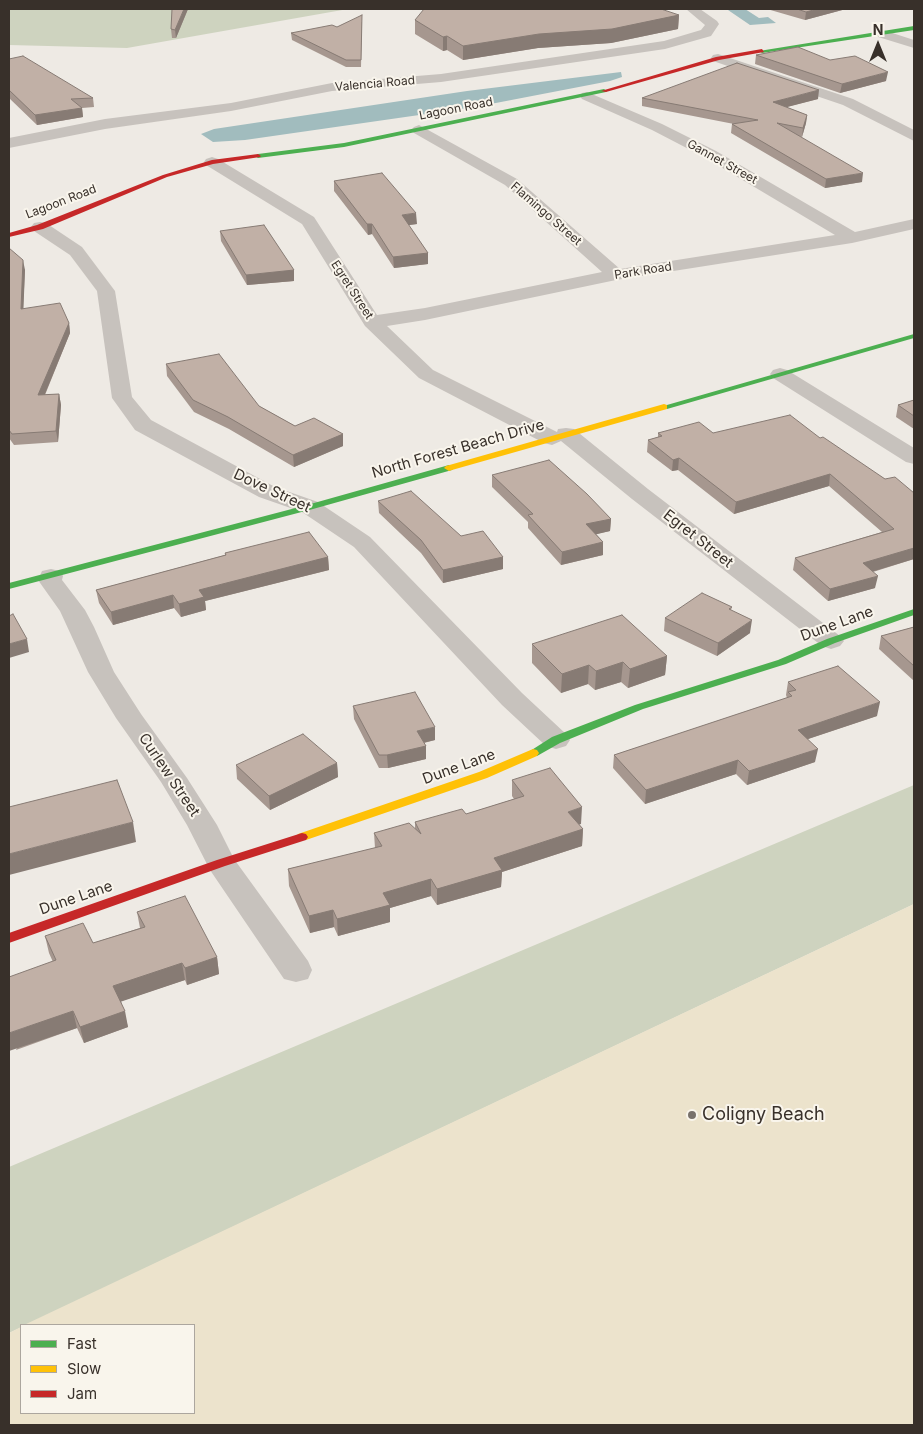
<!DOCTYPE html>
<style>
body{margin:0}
#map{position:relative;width:923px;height:1434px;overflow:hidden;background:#eeeae4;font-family:Inter,sans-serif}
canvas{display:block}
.frame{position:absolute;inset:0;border:10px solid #38302a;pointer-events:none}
.legend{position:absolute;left:20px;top:1324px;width:175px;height:90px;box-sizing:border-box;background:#f9f5ec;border:1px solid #aca69e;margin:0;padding:6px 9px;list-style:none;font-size:15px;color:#38302a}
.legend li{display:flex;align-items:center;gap:10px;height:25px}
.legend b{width:25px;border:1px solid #aca69e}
.north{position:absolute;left:853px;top:20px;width:50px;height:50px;-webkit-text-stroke:4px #f9f5ec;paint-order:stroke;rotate:0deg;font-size:14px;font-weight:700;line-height:20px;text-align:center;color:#38302a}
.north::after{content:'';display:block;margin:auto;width:18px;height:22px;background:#38302a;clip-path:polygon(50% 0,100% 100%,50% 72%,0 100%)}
</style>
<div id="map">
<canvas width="923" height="1434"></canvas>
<div class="frame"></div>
<ul class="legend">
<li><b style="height:6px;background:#4caf50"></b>Fast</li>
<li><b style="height:6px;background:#ffc107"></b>Slow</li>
<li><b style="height:6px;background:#c62828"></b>Jam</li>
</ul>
<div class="north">N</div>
</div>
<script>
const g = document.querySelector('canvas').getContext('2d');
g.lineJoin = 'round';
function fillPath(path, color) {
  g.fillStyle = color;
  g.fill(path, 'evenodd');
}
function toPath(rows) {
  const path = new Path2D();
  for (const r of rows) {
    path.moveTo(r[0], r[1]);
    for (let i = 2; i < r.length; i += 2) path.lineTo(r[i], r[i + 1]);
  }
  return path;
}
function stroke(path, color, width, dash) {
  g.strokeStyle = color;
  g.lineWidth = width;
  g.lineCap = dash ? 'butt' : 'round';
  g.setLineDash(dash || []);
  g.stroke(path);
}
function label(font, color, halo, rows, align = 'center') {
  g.font = font + ' Inter,sans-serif';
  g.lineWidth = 4;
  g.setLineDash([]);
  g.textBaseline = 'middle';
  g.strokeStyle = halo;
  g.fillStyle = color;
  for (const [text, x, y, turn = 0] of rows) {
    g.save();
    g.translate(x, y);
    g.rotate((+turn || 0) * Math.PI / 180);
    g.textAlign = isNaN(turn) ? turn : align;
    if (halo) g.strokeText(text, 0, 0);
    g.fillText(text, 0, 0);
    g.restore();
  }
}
fillPath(toPath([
 [9,9,348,9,127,48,9,45],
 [914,785,914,904,9,1333,9,1167]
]), '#ced3bf');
fillPath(toPath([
 [914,904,914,1425,9,1425,9,1333,21,1327,21,1413,194,1413,194,1325,24,1325]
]), '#ece3cc');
fillPath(toPath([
 [745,9,759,18,768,17,776,23,750,25,728,10],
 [621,72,622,77,610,81,475,107,245,140,213,142,201,134,214,129,467,91]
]), '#a1bcbe');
fillPath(toPath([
 [686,9,700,9,717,21,719,24,711,36,665,49,441,82,332,91,231,111,105,129,9,148,9,138,105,119,231,103,332,83,441,74,664,41,701,30,705,25,686,9],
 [880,29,914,40,914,48,875,36,873,33,880,29],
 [718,54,853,99,914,130,914,141,843,105,713,61,711,58,713,55,718,54],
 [587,92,662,124,716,151,855,232,914,219,914,229,852,243,616,280,425,320,387,326,433,370,557,432,558,429,566,428,574,429,648,489,840,636,844,641,840,646,831,649,822,646,632,499,561,441,552,445,544,443,419,378,365,326,302,224,206,165,204,162,206,159,212,157,218,159,314,217,377,315,425,308,602,272,505,185,414,133,411,130,414,127,419,125,517,179,620,269,835,235,704,157,652,130,582,99,580,96,582,93,587,92],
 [40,222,46,223,82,247,115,291,132,397,151,420,275,487,318,502,370,537,522,693,566,734,570,740,566,746,556,749,546,746,502,705,354,547,302,512,259,497,135,430,112,398,97,291,70,255,34,231,31,227,34,223,40,222],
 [780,368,787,370,914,448,914,464,906,462,773,378,770,374,773,370,780,368],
 [51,569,60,571,63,576,62,580,85,610,94,627,114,672,141,714,187,778,217,825,234,859,308,961,312,970,308,979,296,982,284,979,210,870,187,825,161,782,116,718,88,672,60,611,38,580,42,571,51,569]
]), '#c7c2bd');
fillPath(toPath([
 [914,26,914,30,762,53,759,51,914,26],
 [604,89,607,91,606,92,344,147,258,158,255,156,258,154,344,143,604,89],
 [914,334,914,338,667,409,661,409,660,407,914,334],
 [449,465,454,468,452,470,313,509,9,589,9,583,307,505,449,465],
 [914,609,914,615,835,643,786,664,643,709,560,743,537,756,529,756,527,753,552,737,635,705,778,660,827,639,914,609]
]), '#4caf50');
fillPath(toPath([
 [664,404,667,405,667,409,452,470,449,471,444,468,446,466,664,404],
 [533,749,537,750,539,753,537,756,487,778,306,840,298,840,296,837,298,834,479,772,533,749]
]), '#ffc107');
fillPath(toPath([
 [762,49,764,52,719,60,606,92,601,91,716,57,762,49],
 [258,154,261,156,260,157,213,164,167,177,43,229,9,237,9,233,37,225,163,175,212,160,258,154],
 [302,833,306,834,308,837,306,840,225,866,9,943,9,933,217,860,302,833]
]), '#c62828');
fillPath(toPath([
 [188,9,176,38,172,38,171,29],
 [767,9,846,9,805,20],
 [679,15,678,29,611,43,538,48,463,60,447,50,443,51,415,34,415,20],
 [362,22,361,67,346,67,292,40,291,33,337,27],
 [756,55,830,60,886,81,840,93,755,64],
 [9,59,93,98,94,107,82,108,83,117,37,125,9,98],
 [642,98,818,99,786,107,807,115,806,123,802,137,799,136,862,182,825,188,731,133,732,124,734,124,642,106],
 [334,181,417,224,408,225,428,253,428,264,394,268,372,234,368,235,334,191],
 [220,231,294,270,294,281,247,285,221,241],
 [9,248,25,270,23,309,69,323,70,333,45,395,59,394,61,405,58,442,14,445,9,438],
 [166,364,259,406,295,426,343,434,343,446,294,467,229,429,194,412,167,376],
 [914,400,914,429,896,417,898,405],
 [658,433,713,433,820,438,885,479,914,493,914,559,873,572,875,588,828,601,793,570,795,558,882,532,829,486,734,514,678,470,672,471,647,452,648,440,658,437],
 [492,475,611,519,610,531,596,534,603,542,603,555,561,565,528,528,528,522,492,487],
 [378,501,461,536,503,557,503,569,443,583,421,553,379,513],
 [225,553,328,557,329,570,205,601,206,610,181,617,174,608,113,625,99,603,96,590,225,555],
 [732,607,731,610,750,633,717,656,664,631,665,618],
 [914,627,914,681,879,649,881,636],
 [532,644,667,656,665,675,628,688,621,682,595,690,588,684,561,693,532,663],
 [788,682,877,716,808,739,815,762,747,785,736,774,645,804,613,768,614,755,787,698,786,695],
 [353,706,435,740,424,743,426,746,426,759,388,768,379,768,354,719],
 [337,763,338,777,270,810,237,779,236,765],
 [512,780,581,824,579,824,583,829,582,846,502,872,501,887,437,905,431,896,390,908,390,922,338,936,334,927,310,933,289,886,288,869,375,848,374,833,415,829,415,822,466,814,514,799,512,796],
 [137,912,217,957,219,974,187,985,185,980,121,1001,128,1027,84,1043,77,1028,16,1050,53,962,49,953,45,936,93,943,140,928]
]), '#a6978f');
fillPath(toPath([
 [184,9,188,9,176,38,175,30],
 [817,9,846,9,805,20,806,12],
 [679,15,678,29,611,43,538,48,463,60,463,46,539,34],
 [447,36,447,50,443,51,443,37],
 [888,72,886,81,840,93,842,84],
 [819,90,818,99,772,111,773,102],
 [82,108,83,117,37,125,35,115],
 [807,115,806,123,802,137,803,128],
 [863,173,862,182,825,188,826,179],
 [416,213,417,224,402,226,402,215],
 [367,224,372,224,372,234,368,235],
 [428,253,428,264,394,268,393,257],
 [23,260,25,270,23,319,21,309],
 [294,270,294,281,247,285,246,275],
 [69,323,70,333,40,406,38,395],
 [59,394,61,405,58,442,56,431],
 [343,434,343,446,294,467,293,455],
 [679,458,678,470,672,471,673,460],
 [830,474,829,486,734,514,736,502],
 [611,519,610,531,585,537,586,524],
 [603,542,603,555,561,565,562,552],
 [914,548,914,559,861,575,863,563],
 [328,557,329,570,205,601,206,610,181,617,179,604,199,590],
 [503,557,503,569,443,583,443,570],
 [878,576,875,588,828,601,830,589],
 [173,595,174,608,113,625,111,612],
 [752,620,750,633,717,656,718,643],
 [27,639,29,652,9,658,9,644],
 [667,656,665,675,628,688,630,669],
 [623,662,621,682,595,690,596,671],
 [589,665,588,684,561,693,562,674],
 [880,702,877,716,796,743,798,730],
 [435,727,435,740,418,744,417,731],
 [426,746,426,759,388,768,387,755],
 [818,749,815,762,747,785,749,771],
 [738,760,736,774,645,804,646,790],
 [337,763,338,777,270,810,269,796],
 [582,807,581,824,568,828,568,812],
 [133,822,136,842,9,875,9,854],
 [583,829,582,846,502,872,501,887,437,905,437,889,494,858],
 [431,879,431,896,390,908,390,922,338,936,337,919,383,893],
 [333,910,334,927,310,933,309,916],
 [217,957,219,974,187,985,185,968],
 [182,963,185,980,117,1003,113,986],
 [73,1011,77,1028,9,1051,9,1033],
 [125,1011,128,1027,84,1043,80,1027]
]), '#877b74');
const building = toPath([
 [172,9,184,9,175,30,171,29,172,9],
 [424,9,661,9,679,15,612,29,539,34,463,46,447,36,443,37,415,20,424,9],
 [797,9,817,9,806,12,797,9],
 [362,15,361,60,346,60,291,33,332,25,337,27,362,15],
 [798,47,830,60,855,56,888,72,842,84,756,55,798,47],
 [23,56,93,98,71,99,82,108,35,115,9,90,9,59,23,56],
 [737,63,819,90,773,102,807,115,803,128,777,123,863,173,826,179,732,124,758,120,642,98,737,63],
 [382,173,416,213,402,215,428,253,393,257,372,224,367,224,334,181,382,173],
 [264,225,294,270,246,275,220,231,264,225],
 [9,248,23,260,21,309,60,303,69,323,38,395,59,394,56,431,12,434,9,430,9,248],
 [219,354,259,406,295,426,314,418,343,434,293,455,228,417,193,400,166,364,219,354],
 [914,400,914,416,898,405,914,400],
 [790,415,820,438,823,437,885,479,895,477,914,493,914,548,863,563,878,576,830,589,795,558,894,529,830,474,736,502,679,458,673,460,648,440,662,436,658,433,699,422,713,433,790,415],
 [549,460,587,494,611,519,586,524,603,542,562,552,528,515,533,514,492,475,549,460],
 [411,491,461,536,483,531,503,557,443,570,421,540,378,501,411,491],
 [309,532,328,557,199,590,204,597,179,604,173,595,111,612,96,590,226,555,225,553,309,532],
 [702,593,732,607,729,609,752,620,718,643,665,618,702,593],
 [13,614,27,639,9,644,9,616,13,614],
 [622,615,667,656,630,669,623,662,596,671,589,665,562,674,532,644,622,615],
 [914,627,914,666,881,636,914,627],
 [838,666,880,702,798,730,818,749,749,771,738,760,646,790,614,755,792,696,788,692,796,690,788,682,838,666],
 [415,692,435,727,417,731,426,746,387,755,379,755,353,706,415,692],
 [303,734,337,763,269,796,236,765,303,734],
 [550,768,582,807,568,812,583,829,494,858,502,870,437,889,431,879,383,893,390,905,337,919,333,910,309,916,288,869,382,846,374,833,409,823,421,834,415,822,462,809,466,814,524,796,512,780,550,768],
 [117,780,133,822,9,854,9,807,117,780],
 [185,896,217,957,185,968,182,963,113,986,125,1011,80,1027,73,1011,9,1033,9,977,56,960,45,936,83,923,93,943,145,927,137,912,185,896]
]);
fillPath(building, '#c1b0a6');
stroke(building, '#877b74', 1);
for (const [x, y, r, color] of [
 [692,1115,5,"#78716b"]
]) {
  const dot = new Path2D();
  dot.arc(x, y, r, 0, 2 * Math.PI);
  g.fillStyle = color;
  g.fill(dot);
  stroke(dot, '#f9f5ec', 2);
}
label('12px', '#38302a', '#f9f5ec', [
 ["Valencia Road",375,84,-5],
 ["Lagoon Road",456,109,-11],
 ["Gannet Street",722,162,29],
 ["Lagoon Road",61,202,-21],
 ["Flamingo Street",546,214,41],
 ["Park Road",643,271,-9],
 ["Egret Street",352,290,57]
]);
label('15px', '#38302a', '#f9f5ec', [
 ["North Forest Beach Drive",458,449,-16],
 ["Dove Street",272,491,25],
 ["Egret Street",698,539,38],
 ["Dune Lane",837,624,-20],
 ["Dune Lane",459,767,-20],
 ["Curlew Street",169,775,56],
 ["Dune Lane",76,898,-19]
]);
label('18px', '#38302a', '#f9f5ec', [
 ["Coligny Beach",702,1115]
], 'left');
</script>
